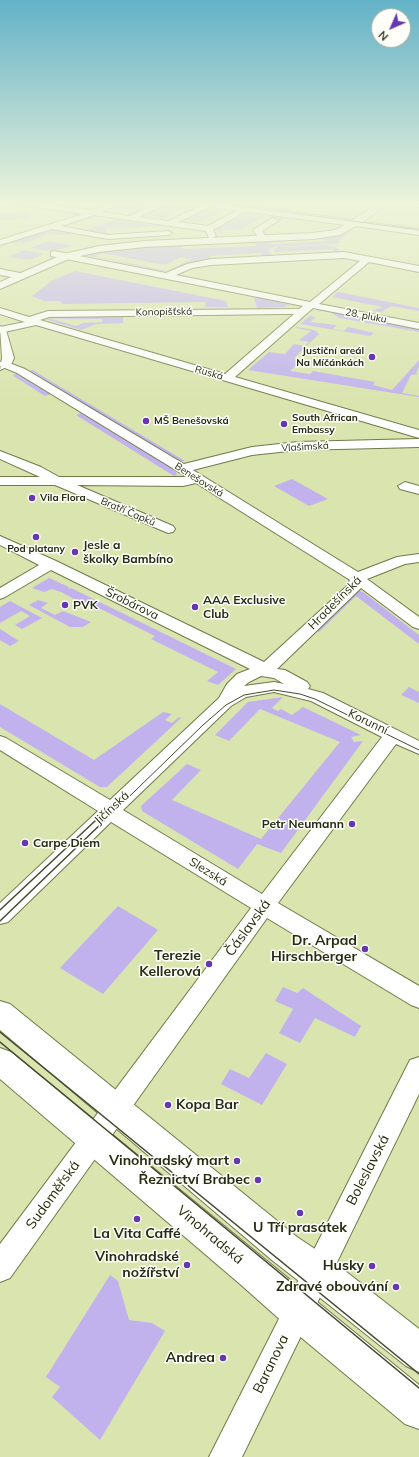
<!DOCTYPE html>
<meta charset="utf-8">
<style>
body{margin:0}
#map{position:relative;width:419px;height:1457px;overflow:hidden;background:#dae4ae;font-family:Mulish,sans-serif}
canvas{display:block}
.north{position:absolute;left:371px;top:8px;width:40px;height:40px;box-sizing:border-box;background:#fefff9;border:1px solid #a8aa9e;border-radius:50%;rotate:225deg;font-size:11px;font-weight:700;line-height:16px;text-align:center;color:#272a15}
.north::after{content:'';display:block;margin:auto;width:14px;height:18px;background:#6638af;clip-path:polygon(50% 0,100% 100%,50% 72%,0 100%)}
</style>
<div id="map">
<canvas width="419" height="1457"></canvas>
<div class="north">N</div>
</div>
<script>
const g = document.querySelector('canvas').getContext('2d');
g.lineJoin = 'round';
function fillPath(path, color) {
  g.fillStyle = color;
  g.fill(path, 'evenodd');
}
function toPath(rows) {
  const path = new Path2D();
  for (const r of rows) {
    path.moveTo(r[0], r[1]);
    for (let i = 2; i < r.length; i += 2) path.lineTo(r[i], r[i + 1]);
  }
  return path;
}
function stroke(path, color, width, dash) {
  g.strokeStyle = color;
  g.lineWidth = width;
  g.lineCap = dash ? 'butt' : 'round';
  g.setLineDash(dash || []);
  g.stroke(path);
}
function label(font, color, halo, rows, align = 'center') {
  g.font = font + ' Mulish,sans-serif';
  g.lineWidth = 3;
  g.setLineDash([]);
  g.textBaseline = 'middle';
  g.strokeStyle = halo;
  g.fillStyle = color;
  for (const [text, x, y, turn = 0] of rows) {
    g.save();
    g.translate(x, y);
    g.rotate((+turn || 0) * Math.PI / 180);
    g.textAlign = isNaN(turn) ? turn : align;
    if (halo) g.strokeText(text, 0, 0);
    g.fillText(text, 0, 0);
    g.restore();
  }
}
fillPath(toPath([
 [124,201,151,201,133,210,111,207],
 [166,203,189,206,164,218,144,216,146,215,143,214,140,216],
 [204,208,223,211,201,222,181,220],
 [29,213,30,218,0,220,0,214],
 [243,213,265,216,246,226,243,228,244,229,221,230,223,233,217,232,215,228],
 [91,215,99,216,67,226,85,230,118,219,138,223,172,226,106,229,108,236,59,226],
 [55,228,73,233,71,234,74,235,49,234,28,242,9,244],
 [351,231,357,231,349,233,339,241,341,242,339,243,334,244,331,241,334,244,274,247,268,250,272,256,198,261,168,272,84,255,126,248,181,245,183,249,257,246,253,241,328,238,327,237],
 [324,239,326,241,272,244,270,242],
 [102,253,164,265,182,257,192,259,167,271,94,256],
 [261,253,263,256,211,258,209,256],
 [201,238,203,240,67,252,113,243],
 [48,241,70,245,73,246,51,251,30,248],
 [327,245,336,247,339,251,335,253,282,256,272,250,278,247],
 [333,249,335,252,280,255,278,252],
 [24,250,44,254,30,260,8,257],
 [75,271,226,301,228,307,206,307,205,302,62,304,60,301,44,301,32,296,53,280],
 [338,292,419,308,419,311,391,306,381,312,372,311,383,307,332,297],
 [254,298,259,298,290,305,284,307,257,308],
 [322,309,415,328,419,329,419,332,339,318,330,312,315,310],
 [123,316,123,323,96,324,81,330,45,319],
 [52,319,103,319,102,322,83,323,76,326],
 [310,316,316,317,310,322,337,325,333,329,344,331,348,327,374,333,370,336,300,324],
 [297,327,314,330,319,334,294,358,302,360,290,371,310,374,313,371,375,382,373,385,392,390,419,360,419,367,416,373,418,374,411,375,402,393,419,396,419,397,248,370,269,352,285,354,294,344,305,346,309,342,299,340,311,331,296,328],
 [33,370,49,380,185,461,179,461,27,371],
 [20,373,24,377,51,394,45,396,12,375],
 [81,413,175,470,177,475,174,476,76,415],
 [292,479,328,499,309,506,274,486],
 [49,578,69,587,68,589,71,588,236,669,218,685,207,681,218,672,151,639,155,636,101,609,97,611,61,592,52,589,44,592,32,588],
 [356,590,363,592,419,635,419,644,356,596,319,632,314,629],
 [38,600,48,603,41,608,55,615,63,611,91,622,83,627,70,627,29,605],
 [10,601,42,618,22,629,15,625,30,616,21,611,0,623,0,607],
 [0,629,19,641,10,646,0,640],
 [409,687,419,692,419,703,401,695],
 [283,697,272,708,278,711,281,709,292,715,303,707,361,735,351,737,354,742,363,741,281,853,257,844,238,869,142,811,141,806,187,764,201,770,172,800,261,839,340,742,260,709,229,741,215,735,248,702],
 [0,704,94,760,163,712,172,714,165,720,172,723,179,717,181,718,107,787,100,787,0,727],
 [118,906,158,930,103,994,60,968],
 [283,987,297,993,303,988,361,1026,355,1037,315,1018,300,1043,279,1033,293,1009,275,1001],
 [266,1053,287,1064,262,1105,221,1084,230,1069,249,1078],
 [110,1275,118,1281,129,1320,152,1323,165,1331,100,1440,52,1397,60,1387,46,1377]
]), '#c1b2ee');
stroke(toPath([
 [417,201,419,203],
 [275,220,282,215]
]), '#b6bf8f', 8, [8, 4]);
const minor = toPath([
 [5,201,25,201,93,210,114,201,124,201,102,212,129,216,161,201,171,201,139,217,168,221,209,202,213,204,212,206,178,222,208,226,243,207,250,209,213,230,216,236,212,238,209,238,206,231,94,215,61,226,108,235,168,231,172,233,168,235,108,239,52,229,0,245,0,240,83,214,9,203,5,201],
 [272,218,279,220,262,231,267,238,260,240,253,230,272,218],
 [54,251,166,273,187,264,211,259,344,252,419,266,419,272,369,262,319,304,419,323,419,329,313,308,235,377,419,430,419,438,36,325,0,333,0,327,25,322,0,314,0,308,29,317,48,311,299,309,303,306,51,256,51,252,54,251],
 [344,258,360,261,310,302,176,275,192,268,211,265,344,258],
 [284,314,294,314,225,374,40,320,49,317,284,314],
 [0,269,25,274,26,276,22,279,0,275,0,269],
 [4,361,25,369,184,464,252,447,298,442,419,439,419,447,298,450,252,455,193,470,358,572,397,557,419,554,419,562,405,564,367,579,419,617,419,629,413,627,361,588,277,669,285,670,307,682,310,686,308,689,323,693,419,741,419,754,396,744,278,903,419,986,419,1008,411,1005,267,918,10,1278,0,1282,0,1244,251,908,111,822,8,922,0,924,0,903,98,811,0,750,0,736,6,738,110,800,219,698,227,684,237,674,250,669,51,570,5,597,0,599,0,588,39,565,0,545,0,536,56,561,264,662,347,586,350,580,196,483,183,486,77,485,173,526,175,529,173,532,168,533,55,485,0,485,0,477,40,477,0,459,0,451,41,467,59,477,187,477,17,373,0,366,0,362,4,361],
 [261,676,274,678,284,684,274,682,244,686,249,682,261,676],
 [274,692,311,701,382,737,262,894,123,810,231,706,246,697,274,692],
 [405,482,419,486,419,494,400,489,398,486,405,482],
 [419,1057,419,1094,242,1457,209,1457,410,1060,419,1057]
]);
const major = toPath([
 [186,201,211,201,353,220,381,201,391,201,363,222,419,229,419,235,356,226,340,235,313,239,145,247,99,252,71,258,0,289,0,282,64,254,99,246,145,241,313,233,335,230,345,225,190,204,186,201],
 [0,326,6,330,14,358,11,365,0,370,2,358,0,326],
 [0,1001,10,1004,297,1237,330,1259,419,1329,419,1372,406,1366,304,1285,273,1261,0,1030,0,1001],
 [0,1048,11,1052,419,1385,419,1429,405,1424,285,1324,240,1284,0,1079,0,1048]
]);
stroke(minor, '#717948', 2);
stroke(major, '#717948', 2);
fillPath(minor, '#fff');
fillPath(major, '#fff');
stroke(toPath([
 [202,201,419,230],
 [94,822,114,803],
 [103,822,203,725,226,705,244,695,274,690,300,694,315,699,419,750]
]), '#464a2f', 1);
stroke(toPath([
 [0,910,95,821],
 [0,921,104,821],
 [0,1032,419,1374],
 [0,1042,419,1388]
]), '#464a2f', 1.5);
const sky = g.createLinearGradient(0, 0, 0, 405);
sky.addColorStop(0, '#63b2c7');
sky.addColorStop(0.5, '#eef3db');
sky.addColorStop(1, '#eef3db00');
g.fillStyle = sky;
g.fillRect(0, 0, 419, 405);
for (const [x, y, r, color] of [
 [372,357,4,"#6638af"],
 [146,421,4,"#6638af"],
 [284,424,4,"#6638af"],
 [32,498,4,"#6638af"],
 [36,537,4,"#6638af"],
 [75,552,4,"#6638af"],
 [65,605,4,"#6638af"],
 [195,607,4,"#6638af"],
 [352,824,4,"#6638af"],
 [25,843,4,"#6638af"],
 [365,949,4,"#6638af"],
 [209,964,4,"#6638af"],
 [168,1105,4,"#6638af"],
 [237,1161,4,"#6638af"],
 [258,1180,4,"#6638af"],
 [300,1213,4,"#6638af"],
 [137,1219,4,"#6638af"],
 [187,1265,4,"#6638af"],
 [372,1266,4,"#6638af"],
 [396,1287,4,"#6638af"],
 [223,1358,4,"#6638af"]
]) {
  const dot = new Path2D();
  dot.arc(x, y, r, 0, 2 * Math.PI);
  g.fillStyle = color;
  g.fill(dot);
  stroke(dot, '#fefff9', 1.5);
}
label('10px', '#272a15', '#fefff9', [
 ["Konopišťská",164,312,-1],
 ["28. pluku",366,316,11],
 ["Ruská",209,373,16],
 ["Vlašimská",305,447,-3],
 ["Benešovská",199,480,32],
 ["Bratří Čapků",128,512,23]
]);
label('bold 10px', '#272a15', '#fefff9', [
 ["Justiční areál",364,351,"right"],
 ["Na Míčánkách",364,363,"right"],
 ["South African",292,418],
 ["Embassy",292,430],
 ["MŠ Benešovská",154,421],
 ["Vila Flora",40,498],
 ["Pod platany",36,549,"center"]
], 'left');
label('bold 12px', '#272a15', '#fefff9', [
 ["Jesle a",83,545],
 ["školky Bambíno",83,559],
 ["AAA Exclusive",203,600],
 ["Club",203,614],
 ["PVK",73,605],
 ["Petr Neumann",344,824,"right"],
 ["Carpe Diem",33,843]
], 'left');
label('12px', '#272a15', '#fefff9', [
 ["Hradešínská",335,603,-45],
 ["Šrobárova",132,604,26],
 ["Korunní",368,722,26],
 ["Jičínská",112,808,-43],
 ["Slezská",208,872,32]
]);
label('14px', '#272a15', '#fefff9', [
 ["Čáslavská",248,928,-54],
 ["Boleslavská",368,1170,-63],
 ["Sudoměřská",53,1195,-54],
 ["Vinohradská",210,1235,40],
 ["Baranova",271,1364,-64]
]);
label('bold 14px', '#272a15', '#fefff9', [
 ["Dr. Arpad",357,941],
 ["Hirschberger",357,957],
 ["Terezie",201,956],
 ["Kellerová",201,972],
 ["Kopa Bar",176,1105,"left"],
 ["Vinohradský mart",229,1161],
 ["Řeznictví Brabec",250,1180],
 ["U Tří prasátek",300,1228,"center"],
 ["La Vita Caffé",137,1234,"center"],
 ["Vinohradské",179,1257],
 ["nožířství",179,1273],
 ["Husky",364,1266],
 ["Zdravé obouvání",388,1287],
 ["Andrea",215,1358]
], 'right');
</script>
